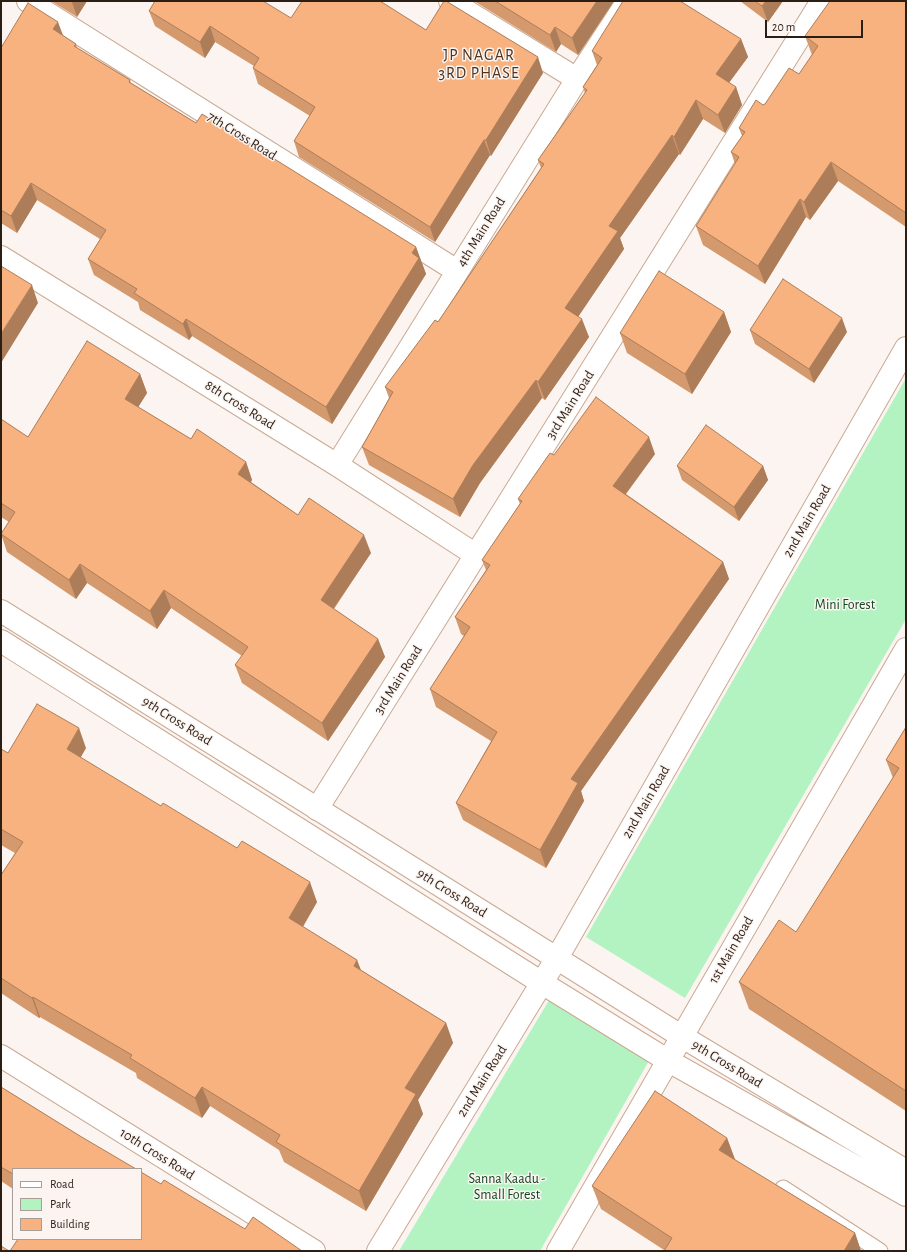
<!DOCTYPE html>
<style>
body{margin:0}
#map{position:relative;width:907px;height:1252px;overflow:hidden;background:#fbf4f0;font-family:"Alegreya Sans",sans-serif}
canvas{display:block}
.frame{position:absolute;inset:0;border:2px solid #2a1e15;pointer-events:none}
.legend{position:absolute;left:12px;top:1168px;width:130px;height:72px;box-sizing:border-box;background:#fbf4f0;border:1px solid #a79e98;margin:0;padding:5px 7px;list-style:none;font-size:12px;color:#2a1e15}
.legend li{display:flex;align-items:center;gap:8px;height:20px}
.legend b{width:20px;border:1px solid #a79e98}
.scale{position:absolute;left:765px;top:20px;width:98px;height:18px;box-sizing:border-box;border:2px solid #2a1e15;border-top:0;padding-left:5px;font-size:12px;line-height:14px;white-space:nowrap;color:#2a1e15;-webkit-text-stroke:3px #fbf4f0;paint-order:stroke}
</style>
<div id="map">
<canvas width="907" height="1252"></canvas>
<div class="frame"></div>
<ul class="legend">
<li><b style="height:5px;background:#fff"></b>Road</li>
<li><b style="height:11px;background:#b3f3c2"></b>Park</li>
<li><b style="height:11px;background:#f7b27f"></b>Building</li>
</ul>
<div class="scale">20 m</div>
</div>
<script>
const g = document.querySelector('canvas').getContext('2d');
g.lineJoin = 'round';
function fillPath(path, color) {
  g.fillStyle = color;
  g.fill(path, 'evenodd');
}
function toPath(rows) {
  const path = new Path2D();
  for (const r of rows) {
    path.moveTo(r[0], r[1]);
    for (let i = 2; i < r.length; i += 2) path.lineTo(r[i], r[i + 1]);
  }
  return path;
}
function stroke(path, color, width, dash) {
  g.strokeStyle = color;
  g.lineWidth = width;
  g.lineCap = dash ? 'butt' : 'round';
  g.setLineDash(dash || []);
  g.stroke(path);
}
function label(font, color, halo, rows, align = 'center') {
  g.font = font + ' "Alegreya Sans",sans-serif';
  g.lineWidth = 3;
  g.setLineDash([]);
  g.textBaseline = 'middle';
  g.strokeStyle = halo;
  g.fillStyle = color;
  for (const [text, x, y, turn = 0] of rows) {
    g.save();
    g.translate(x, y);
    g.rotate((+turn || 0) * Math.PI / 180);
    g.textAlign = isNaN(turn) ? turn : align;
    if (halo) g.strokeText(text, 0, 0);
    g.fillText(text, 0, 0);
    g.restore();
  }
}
fillPath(toPath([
 [906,378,906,619,685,998,586,937],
 [551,997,650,1059,540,1251,399,1251]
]), '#b3f3c2');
const service = toPath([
 [783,1188,880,1251]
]);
const minor = toPath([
 [28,1,457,271],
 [450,1,577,79],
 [1,257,337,465,476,555],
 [337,465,577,79,628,1],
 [317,809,822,1],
 [1,1056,314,1251],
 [378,1251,557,958,906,348],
 [558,1251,906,649]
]);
const secondary = toPath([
 [1,611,681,1036,906,1171],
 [1,641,542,983,667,1060,906,1195]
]);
stroke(service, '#caa992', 17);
stroke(minor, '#caa992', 24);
stroke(secondary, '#caa992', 24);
stroke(service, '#fff', 15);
stroke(minor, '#fff', 22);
stroke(secondary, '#fff', 22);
fillPath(toPath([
 [51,1,87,1,77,17],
 [474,1,614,1,578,55,561,44,556,52],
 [740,1,783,1,768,22],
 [906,1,906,227,838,181,810,220,806,217,765,284,703,245,696,226,735,164,731,152,742,136,739,128,763,105,765,104,799,74,812,55,805,36],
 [149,11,291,18,426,30,543,73,491,156,490,155,435,242,299,157,294,141,310,116,258,84,253,68,254,66,215,42,205,58,155,26],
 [63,36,76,44,77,48,130,80,131,83,196,123,416,247,426,274,332,424,192,336,189,340,140,310,138,302,94,275,88,259,100,239,37,200,17,233,1,223,1,48],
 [741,39,748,57,729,83,736,87,742,105,725,133,703,119,680,155,679,154,620,238,624,249,578,316,589,337,545,400,542,398,480,483,460,517,369,465,362,447,389,398,385,387,438,322,541,168,538,160,585,93,583,87,597,65,592,51],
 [724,312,731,332,692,394,627,353,620,333],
 [750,330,847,332,814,383,755,344],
 [140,374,147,393,138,407,191,439,246,462,252,480,251,482,298,515,371,553,334,609,378,639,385,657,328,741,242,683,235,665,242,656,171,608,157,629,87,583,76,599,7,552,1,534,9,522,1,517,1,419,28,437],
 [655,454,626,494,723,562,729,579,581,791,584,801,546,868,463,820,456,803,491,741,436,707,430,689,464,636,461,634,455,617,486,570,482,560,520,504,518,499,554,455],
 [677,466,763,466,768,480,739,521,682,480],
 [906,727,906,1111,749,1009,739,982,796,932,893,778,886,760],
 [86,748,80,758,317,902,303,927,357,960,361,970,446,1023,453,1043,418,1100,423,1114,366,1211,284,1162,279,1150,210,1106,202,1118,137,1078,136,1073,40,1017,39,1018,1,993,1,875,15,853,1,845,1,749,8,753],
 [1,1087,80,1136,13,1169,13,1189,1,1181],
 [727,1138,735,1160,855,1233,861,1251,664,1251,664,1250,601,1209,592,1186]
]), '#d4996d');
fillPath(toPath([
 [72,1,87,1,77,17,72,2],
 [597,1,614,1,578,55,572,38],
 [766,1,783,1,768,22,762,6],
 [58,22,64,38,53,29],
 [210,26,215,42,205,58,200,42],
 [555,27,561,44,556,52,550,35],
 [741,39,748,57,722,92,716,74],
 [538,57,543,73,491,156,486,140],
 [736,87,742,105,725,133,718,115],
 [696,100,703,119,680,155,674,137],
 [672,135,679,154,620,238,624,249,572,326,565,308,609,226],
 [484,140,490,155,435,242,430,227],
 [831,162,838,181,810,220,804,202],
 [31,183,37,200,17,233,11,216],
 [800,199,806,217,765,284,758,266],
 [416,247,426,274,332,424,326,407],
 [32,285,38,303,1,363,1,334],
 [724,312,731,332,692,394,685,374],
 [842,318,847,332,814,383,809,369],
 [186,319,192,336,189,340,183,324],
 [582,319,589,337,545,400,538,382],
 [140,374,147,393,132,417,125,399],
 [536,380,542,398,480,483,460,517,453,499,473,465],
 [649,437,655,454,619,503,613,486],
 [246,462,252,480,244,492,238,474],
 [763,466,768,480,739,521,734,507],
 [364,535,371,553,327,618,321,600],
 [723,562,729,579,581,791,584,801,546,868,540,850,571,779],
 [80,564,87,583,76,599,69,580],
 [164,590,171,608,157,629,150,611],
 [378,639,385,657,328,741,322,723],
 [79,728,86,748,74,769,67,749],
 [310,882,317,902,296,938,289,918],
 [357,960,364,979,354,966],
 [33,997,40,1017,39,1018,32,998],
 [446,1023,453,1043,418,1100,423,1114,366,1211,359,1191,405,1088],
 [202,1087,210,1106,202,1118,195,1098],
 [727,1138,736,1162,719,1150],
 [855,1233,861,1251,844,1251]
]), '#ad7d59');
const building = toPath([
 [155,1,263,1,291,18,302,1,380,1,426,30,444,1,446,1,538,57,486,140,484,140,430,227,294,141,315,107,253,68,259,58,210,26,200,42,149,11,155,1],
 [495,1,597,1,572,38,555,27,550,35,495,1],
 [623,1,680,1,741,39,716,74,736,87,718,115,696,100,674,137,672,135,609,226,618,231,565,308,582,319,538,382,536,380,473,465,453,499,362,447,393,392,385,387,435,320,438,322,544,164,538,160,587,90,583,87,602,58,592,51,623,1],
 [755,1,766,1,762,6,755,1],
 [830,1,906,1,906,213,831,162,804,202,800,199,758,266,696,226,739,157,731,152,745,132,739,128,756,100,763,105,765,104,789,68,799,74,818,46,805,36,830,1],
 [28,3,58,22,53,29,76,44,74,46,130,80,129,82,196,123,202,114,416,247,412,253,419,258,326,407,186,319,183,324,134,293,137,289,88,259,106,230,31,183,11,216,1,210,1,48,28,3],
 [1,266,32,285,1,334,1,266],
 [659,271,724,312,685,374,620,333,659,271],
 [783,279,842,318,809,369,750,330,783,279],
 [87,341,140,374,125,399,191,439,197,429,246,462,238,474,298,515,309,498,364,535,321,600,378,639,322,723,235,665,248,647,164,590,150,611,80,564,69,580,1,534,15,512,1,503,1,419,28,437,87,341],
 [596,397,649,437,613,486,723,562,571,779,578,783,540,850,456,803,497,732,430,689,470,627,455,617,490,565,482,560,522,501,518,499,550,453,554,455,596,397],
 [706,425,763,466,734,507,677,466,706,425],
 [37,704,79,728,67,749,161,806,163,803,237,848,242,841,310,882,289,918,357,960,354,966,446,1023,405,1088,416,1094,359,1191,276,1142,280,1135,202,1087,195,1098,130,1058,132,1055,33,997,32,998,1,978,1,875,23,842,1,829,1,749,8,753,37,704],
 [906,727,906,1091,739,982,779,920,796,932,899,768,886,760,906,727],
 [1,1087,80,1136,136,1169,13,1169,13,1174,1,1167,1,1087],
 [655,1091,727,1138,719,1150,855,1233,844,1251,664,1251,672,1238,592,1186,655,1091],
 [141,1172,161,1184,164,1180,245,1229,253,1217,302,1251,10,1251,18,1239,141,1239,141,1172],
 [1,1246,9,1251,1,1251,1,1246]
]);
fillPath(building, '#f7b27f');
stroke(building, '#ad7d59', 1);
label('14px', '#2a1e15', '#fbf4f0', [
 ["7th Cross Road",242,136,32],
 ["4th Main Road",481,232,-58],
 ["8th Cross Road",240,405,32],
 ["3rd Main Road",570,405,-58],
 ["2nd Main Road",807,521,-60],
 ["3rd Main Road",398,680,-58],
 ["9th Cross Road",177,721,32],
 ["2nd Main Road",646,802,-60],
 ["9th Cross Road",452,893,32],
 ["1st Main Road",731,950,-60],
 ["9th Cross Road",727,1064,31],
 ["2nd Main Road",482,1081,-58],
 ["10th Cross Road",157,1154,32]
]);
label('14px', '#114624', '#fbf4f0', [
 ["Mini Forest",845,605],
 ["Sanna Kaadu -",507,1179],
 ["Small Forest",507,1195]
]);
g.letterSpacing = '1px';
label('16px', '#4e3420', '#fbf4f0', [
 ["JP NAGAR",479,55],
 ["3RD PHASE",479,73]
]);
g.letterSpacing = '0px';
</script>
